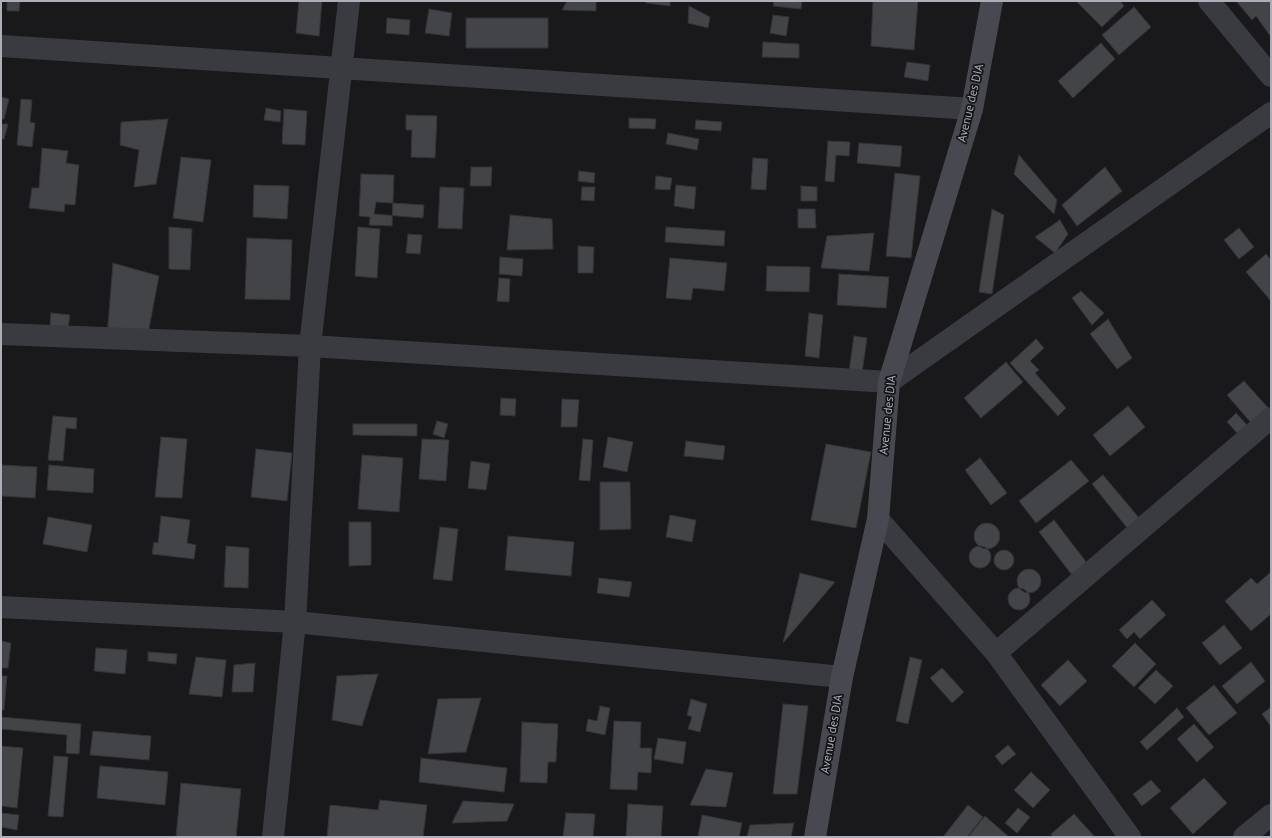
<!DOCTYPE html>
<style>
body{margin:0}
#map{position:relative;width:1272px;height:838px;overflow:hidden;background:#19191b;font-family:"PT Sans",sans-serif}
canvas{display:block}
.frame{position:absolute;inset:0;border:2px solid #acafba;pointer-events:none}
</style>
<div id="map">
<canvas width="1272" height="838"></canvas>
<div class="frame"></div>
</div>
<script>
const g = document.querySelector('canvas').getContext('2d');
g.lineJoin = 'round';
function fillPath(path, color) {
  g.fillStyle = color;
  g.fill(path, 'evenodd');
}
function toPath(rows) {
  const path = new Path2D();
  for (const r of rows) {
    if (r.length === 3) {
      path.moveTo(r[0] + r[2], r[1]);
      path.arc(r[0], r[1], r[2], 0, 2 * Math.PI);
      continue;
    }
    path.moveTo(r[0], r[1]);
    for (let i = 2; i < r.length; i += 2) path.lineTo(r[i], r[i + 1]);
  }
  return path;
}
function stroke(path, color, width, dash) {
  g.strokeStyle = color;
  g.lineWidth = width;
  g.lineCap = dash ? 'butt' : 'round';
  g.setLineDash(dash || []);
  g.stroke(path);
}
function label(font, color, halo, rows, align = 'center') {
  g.font = font + ' "PT Sans",sans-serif';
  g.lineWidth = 3.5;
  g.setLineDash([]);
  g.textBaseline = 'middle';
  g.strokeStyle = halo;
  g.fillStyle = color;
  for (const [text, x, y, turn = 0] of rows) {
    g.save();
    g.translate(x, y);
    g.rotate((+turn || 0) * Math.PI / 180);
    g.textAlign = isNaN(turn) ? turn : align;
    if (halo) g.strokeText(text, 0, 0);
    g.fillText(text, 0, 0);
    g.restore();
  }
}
const building = toPath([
 [7,1,20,1,19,11,7,11,7,1],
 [299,1,322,1,319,36,296,33,299,1],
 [567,1,596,1,596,11,562,10,567,1],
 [646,1,670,1,670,6,646,3,646,1],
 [774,1,802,1,801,9,773,6,774,1],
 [873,1,918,1,914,50,871,46,873,1],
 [1076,1,1120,1,1124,6,1102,27,1076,1],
 [1236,1,1271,1,1271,37,1256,16,1252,20,1236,1],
 [689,6,710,17,708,28,688,23,689,6],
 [1134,7,1151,27,1119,55,1102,35,1134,7],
 [429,9,452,13,449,36,425,33,429,9],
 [773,15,789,17,786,36,770,33,773,15],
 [387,18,410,20,409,35,386,33,387,18],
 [466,18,548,18,548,48,466,48,466,18],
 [763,42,799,44,799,58,762,57,763,42],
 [1101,43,1115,59,1073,98,1058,81,1101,43],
 [907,62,930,65,928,81,904,77,907,62],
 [1,97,9,99,4,119,1,119,1,97],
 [21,99,32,100,30,122,35,123,32,147,17,145,21,99],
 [266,108,281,111,280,122,264,120,266,108],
 [284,109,307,111,305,145,282,144,284,109],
 [406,115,437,116,435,158,411,157,412,130,406,130,406,115],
 [629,118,656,119,655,129,629,128,629,118],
 [168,119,156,184,134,187,139,150,120,145,121,122,168,119],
 [696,120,722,122,721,131,695,129,696,120],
 [1,124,8,124,4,139,1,139,1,124],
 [668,133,699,139,697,150,666,144,668,133],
 [828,141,850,142,849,156,836,155,834,182,825,181,828,141],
 [859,143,902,146,900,167,857,163,859,143],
 [42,148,68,151,66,163,79,165,75,205,65,204,64,212,29,208,32,188,39,188,42,148],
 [1019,155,1057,200,1054,214,1014,174,1019,155],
 [181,157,211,160,203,222,173,218,181,157],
 [753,158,768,159,766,190,751,189,753,158],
 [471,167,492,167,491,186,470,186,471,167],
 [1105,167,1122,191,1077,226,1062,205,1105,167],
 [579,171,595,173,594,183,578,181,579,171],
 [895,173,920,176,911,258,886,256,895,173],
 [361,174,394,175,392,226,369,225,370,217,359,216,361,174],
 [656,176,672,178,670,190,655,189,656,176],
 [254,185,289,186,287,219,253,217,254,185],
 [676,185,696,187,694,209,674,206,676,185],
 [801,186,817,187,817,201,801,201,801,186],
 [440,187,464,188,462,229,438,228,440,187],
 [582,187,595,187,594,201,581,200,582,187],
 [376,202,424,205,423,218,374,214,376,202],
 [798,209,815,209,816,228,798,228,798,209],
 [992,209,1004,215,992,294,979,292,992,209],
 [510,215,552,219,553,249,507,250,510,215],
 [1060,220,1068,234,1055,253,1035,237,1060,220],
 [169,227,192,229,190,270,169,269,169,227],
 [358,227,380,229,377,278,355,276,358,227],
 [666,227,725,231,724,246,665,242,666,227],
 [1239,228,1254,247,1239,259,1224,240,1239,228],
 [874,233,869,271,821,268,827,236,874,233],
 [408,234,422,235,420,254,406,253,408,234],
 [247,238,292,240,290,300,245,299,247,238],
 [578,246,594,247,593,273,578,273,578,246],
 [1266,254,1271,260,1271,301,1246,272,1266,254],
 [500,257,523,259,522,276,499,274,500,257],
 [670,258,727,263,724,291,693,288,691,300,666,298,670,258],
 [113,263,159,276,147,339,107,336,113,263],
 [767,266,810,267,809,292,766,291,767,266],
 [839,274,889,277,886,308,837,305,839,274],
 [499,278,510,279,509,302,497,301,499,278],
 [1081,291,1104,313,1092,325,1072,298,1081,291],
 [51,313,70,315,68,327,50,326,51,313],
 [809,313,823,315,819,358,805,356,809,313],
 [1108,319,1132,358,1117,369,1090,334,1108,319],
 [854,336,867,338,862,373,849,371,854,336],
 [1036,339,1044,348,1030,361,1039,370,1035,373,1066,408,1058,416,1010,363,1036,339],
 [1006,362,1023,382,981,418,964,398,1006,362],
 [1244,381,1270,410,1253,425,1227,395,1244,381],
 [501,398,516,399,515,416,500,415,501,398],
 [562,399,579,400,577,427,561,427,562,399],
 [1128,406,1145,427,1110,456,1093,435,1128,406],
 [1236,413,1248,426,1239,435,1227,422,1236,413],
 [53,416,77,418,76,429,66,428,63,461,48,460,53,416],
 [437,421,448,424,444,438,433,434,437,421],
 [353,424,417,424,417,436,353,435,353,424],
 [161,437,187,439,182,498,155,497,161,437],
 [608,437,633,442,627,472,603,467,608,437],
 [422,439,449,440,446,481,419,479,422,439],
 [583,439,593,440,590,481,579,480,583,439],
 [686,441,725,446,723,460,684,456,686,441],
 [826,444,871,452,856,528,811,520,826,444],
 [256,449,292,453,287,501,251,497,256,449],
 [362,455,403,458,399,512,358,509,362,455],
 [980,458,1007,493,991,505,965,470,980,458],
 [1071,460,1089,481,1036,523,1019,501,1071,460],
 [471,461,490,464,486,490,468,488,471,461],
 [1,465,37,467,35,498,1,496,1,465],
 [49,465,94,469,93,493,47,490,49,465],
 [1103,475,1140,519,1128,529,1092,484,1103,475],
 [600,482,630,482,631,529,600,530,600,482],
 [670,515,696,520,692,542,666,537,670,515],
 [161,516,190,520,187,543,196,545,194,559,152,554,154,542,158,543,161,516],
 [48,517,92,525,87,552,43,544,48,517],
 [1054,520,1087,563,1072,575,1039,532,1054,520],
 [349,522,371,522,371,565,349,566,349,522],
 [987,536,13],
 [440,527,458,529,452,581,433,579,440,527],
 [508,536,574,542,571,576,505,570,508,536],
 [980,557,11],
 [226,546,249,548,248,588,224,587,226,546],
 [1004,560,10],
 [1029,581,12],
 [1271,572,1271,614,1251,631,1225,601,1251,578,1257,584,1271,572],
 [800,573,835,582,783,643,800,573],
 [599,578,632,582,629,597,597,593,599,578],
 [1019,599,11],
 [1152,600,1166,615,1140,639,1134,632,1127,639,1119,630,1152,600],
 [1224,625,1242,648,1220,665,1202,643,1224,625],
 [1,641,11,643,8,668,1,668,1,641],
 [1135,643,1156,664,1134,687,1112,666,1135,643],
 [96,648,127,650,125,674,94,671,96,648],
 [148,652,177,654,176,664,148,661,148,652],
 [196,657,226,660,222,697,189,694,196,657],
 [910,657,922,660,908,724,896,721,910,657],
 [1068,660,1087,681,1060,706,1041,685,1068,660],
 [1251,662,1265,681,1237,704,1222,686,1251,662],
 [255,663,253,692,232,692,234,665,255,663],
 [942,668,964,692,952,703,930,678,942,668],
 [1156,670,1173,686,1155,704,1138,688,1156,670],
 [378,674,362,726,332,720,337,676,378,674],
 [1,676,7,676,4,710,1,710,1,676],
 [1214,685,1237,713,1209,735,1186,708,1214,685],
 [481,698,466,752,428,754,438,699,481,698],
 [691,699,707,704,700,732,688,729,692,717,687,715,691,699],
 [783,704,808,706,797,794,773,794,783,704],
 [600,706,610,708,605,735,586,731,588,719,597,721,600,706],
 [1271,707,1271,724,1270,725,1262,714,1271,707],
 [1177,708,1184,717,1147,750,1140,742,1177,708],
 [1,717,81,724,79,754,66,753,67,735,1,729,1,717],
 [614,721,641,722,640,748,652,748,651,773,638,772,637,790,610,789,614,721],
 [522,722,558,724,556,762,548,762,547,783,520,782,522,722],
 [1194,724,1214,747,1197,762,1177,739,1194,724],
 [93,731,151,736,149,760,90,755,93,731],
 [658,738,686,742,683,764,654,759,658,738],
 [1008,745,1016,754,1002,765,995,756,1008,745],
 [1,746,23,748,17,808,1,806,1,746],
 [54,756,68,757,63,817,48,816,54,756],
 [421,758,507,768,504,792,419,782,421,758],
 [100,766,168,772,165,805,97,798,100,766],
 [706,769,733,773,726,807,690,805,706,769],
 [1031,772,1050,790,1033,808,1014,790,1031,772],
 [1204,778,1227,803,1193,834,1170,808,1204,778],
 [1151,780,1161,791,1142,806,1133,794,1151,780],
 [181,783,241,789,236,837,176,837,181,783],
 [380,800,427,805,423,837,327,837,330,805,378,810,380,800],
 [463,801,514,804,507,821,452,823,463,801],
 [628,804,663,806,661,837,626,837,628,804],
 [968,805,983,817,967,837,943,837,968,805],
 [1018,808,1030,817,1017,833,1005,823,1018,808],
 [1,813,19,815,17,830,1,827,1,813],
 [566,813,595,814,593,837,563,837,566,813],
 [1074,814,1095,837,1053,837,1051,834,1074,814],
 [702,815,742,823,739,837,698,837,702,815],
 [985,816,1009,837,968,837,985,816],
 [794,823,791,837,747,837,750,825,794,823]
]);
fillPath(building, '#434448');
stroke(building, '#343337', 1);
stroke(toPath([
 [1209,1,1271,76],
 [1,46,972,109],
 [1,334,310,346,889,382,1271,113],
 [878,519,996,653,1130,837],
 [1,607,295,622,842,677],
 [996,653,1271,418],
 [273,837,295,622,310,346,349,1],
 [1244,837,1271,815]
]), '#3a3b40', 22);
stroke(toPath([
 [815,837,842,677,878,519,889,382,972,109,992,1]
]), '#484950', 22);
label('12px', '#acafba', '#141416', [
 ["Avenue des DIA",971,103,-77],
 ["Avenue des DIA",888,415,-84],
 ["Avenue des DIA",832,734,-80]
]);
</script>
